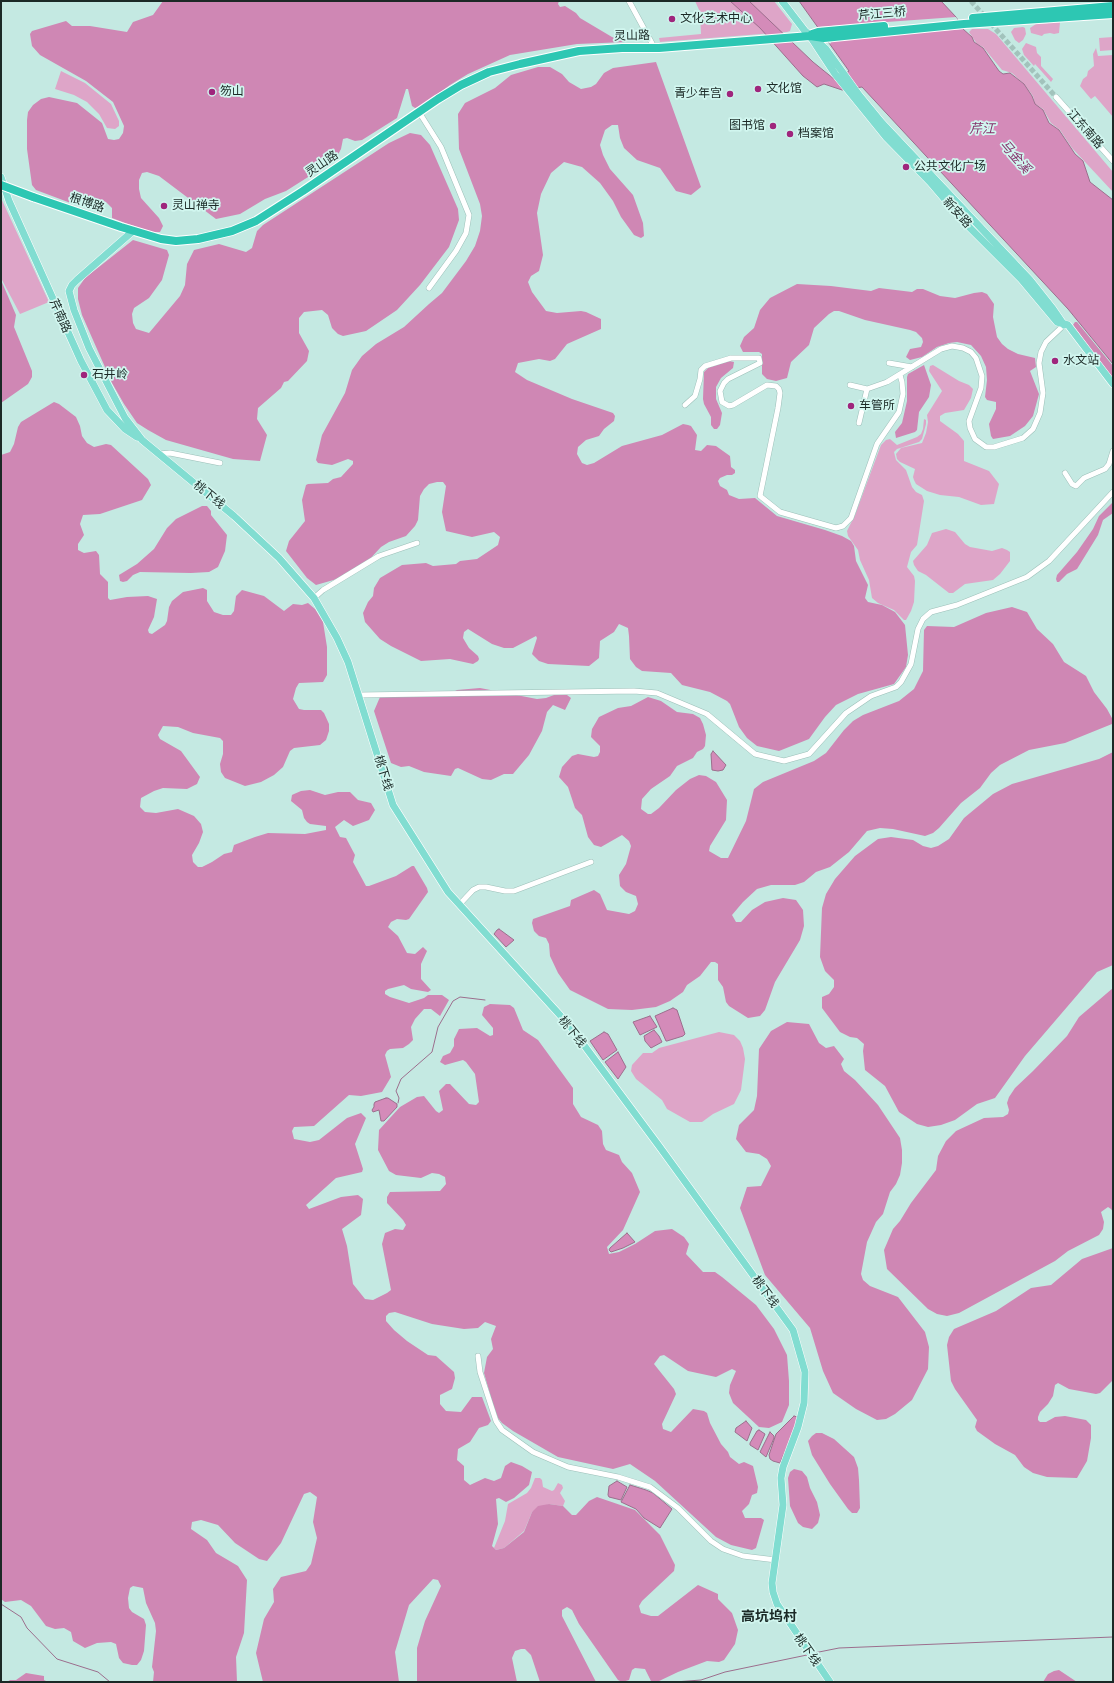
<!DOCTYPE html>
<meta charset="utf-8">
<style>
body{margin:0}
#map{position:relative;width:1114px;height:1683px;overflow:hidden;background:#c4e9e2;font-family:"Open Sans",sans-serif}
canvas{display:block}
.frame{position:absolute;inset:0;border:2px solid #1b2926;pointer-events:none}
</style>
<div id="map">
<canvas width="1114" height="1683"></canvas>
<div class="frame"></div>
</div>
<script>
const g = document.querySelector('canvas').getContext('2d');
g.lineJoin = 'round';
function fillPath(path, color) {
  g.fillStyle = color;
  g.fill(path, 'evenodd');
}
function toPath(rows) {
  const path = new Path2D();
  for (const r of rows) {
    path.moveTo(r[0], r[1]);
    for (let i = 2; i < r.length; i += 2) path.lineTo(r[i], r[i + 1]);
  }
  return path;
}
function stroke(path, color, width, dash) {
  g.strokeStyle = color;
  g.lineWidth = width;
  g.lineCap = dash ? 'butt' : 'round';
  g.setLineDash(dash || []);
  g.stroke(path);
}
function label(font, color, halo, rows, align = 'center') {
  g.font = font + ' "Open Sans","Noto Sans SC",sans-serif';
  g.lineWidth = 3.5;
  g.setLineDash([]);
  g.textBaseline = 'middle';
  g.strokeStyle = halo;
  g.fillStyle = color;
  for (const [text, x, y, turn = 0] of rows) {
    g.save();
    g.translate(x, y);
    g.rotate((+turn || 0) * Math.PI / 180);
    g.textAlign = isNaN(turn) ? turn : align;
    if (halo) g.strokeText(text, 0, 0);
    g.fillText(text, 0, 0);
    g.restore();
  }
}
fillPath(toPath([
 [695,1,774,1,792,24,790,31,787,32,660,42,659,38,701,34,700,12],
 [1060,22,1059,33,1054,34,1050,33,1044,34,1042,36,1031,33,1030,28,1036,24],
 [1023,27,1025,28,1026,34,1023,40,1019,43,1015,40,1011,32,1014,28],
 [972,29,988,29,996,34,1113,172,1113,192,1072,148,1060,130,1051,123,1043,109,1035,104,1033,96,1025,85,1012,73,1002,70,983,47,977,44,969,32],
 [1113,37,1113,50,1100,51,1099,38],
 [1026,43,1036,47,1037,53,1041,57,1041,66,1053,79,1051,82,1035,64,1034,66,1024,55,1022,49],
 [1096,48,1098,56,1113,55,1113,117,1095,96,1091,99,1080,86,1083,79,1087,76,1088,71,1094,66,1093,54],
 [61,71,85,83,111,104,119,121,119,126,115,129,107,128,99,114,87,102,74,95,55,89],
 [1,198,49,302,20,314,1,278],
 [933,365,959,381,969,385,973,389,971,398,964,410,945,413,940,416,940,421,958,434,964,441,964,461,989,471,999,484,994,504,981,505,959,497,940,495,927,491,916,484,914,480,913,477,915,469,900,462,897,459,896,454,901,448,922,443,926,433,928,422,927,415,942,391,929,371,930,366],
 [924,419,926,420,926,424,922,439,919,442,897,449,894,452,896,460,906,470,912,487,916,492,922,495,924,501,917,545,911,552,907,567,914,576,915,581,914,602,911,611,906,620,904,620,894,610,878,603,872,598,869,580,860,560,858,550,848,536,847,531,855,515,881,445,886,440,890,439,897,445,917,437,921,434,923,429],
 [946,529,955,532,965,544,970,547,992,551,1002,548,1007,550,1010,552,1010,561,1000,574,993,580,965,584,953,593,949,593,926,575,918,571,914,565,913,561,927,545,932,533],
 [719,1032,734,1035,740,1041,743,1048,745,1059,741,1090,734,1104,713,1114,702,1122,690,1122,667,1109,662,1100,636,1079,631,1071,632,1065,643,1053,652,1053,659,1048],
 [535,1478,540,1478,542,1480,543,1487,552,1491,554,1490,558,1483,562,1485,563,1488,560,1493,565,1501,563,1506,549,1504,532,1512,524,1531,504,1548,496,1550,494,1548,505,1521,508,1504,527,1493,531,1488]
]), '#dea5c8');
fillPath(toPath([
 [163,1,559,1,558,4,560,7,565,6,576,13,580,18,612,37,626,42,577,44,510,55,468,74,450,85,420,107,415,108,412,106,408,89,406,89,397,118,362,140,355,141,347,138,343,139,341,149,335,160,286,191,265,199,240,214,216,219,159,176,147,172,142,173,139,180,139,189,141,198,159,218,163,226,160,232,152,232,125,223,112,218,112,208,106,202,96,199,86,199,76,205,36,190,32,185,27,149,27,120,28,112,33,105,41,99,49,97,77,103,102,123,108,139,114,140,119,139,123,133,124,126,113,102,86,81,40,55,32,46,30,34,32,31,66,21,72,26,90,26,127,32,133,22,153,15],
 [656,62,701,187,691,195,676,191,660,168,637,160,624,148,620,138,618,125,612,125,605,130,600,145,603,155,610,169,633,195,643,223,644,236,641,238,634,235,621,217,613,201,600,183,582,167,564,162,551,173,541,194,537,213,543,255,539,271,531,276,528,282,532,292,546,311,557,313,581,311,586,312,601,319,601,329,567,344,555,359,550,361,539,359,518,363,515,372,527,380,572,399,613,413,615,416,614,421,604,429,599,436,586,440,578,447,577,454,582,463,587,465,594,463,622,446,662,435,683,424,688,425,691,426,697,435,695,450,701,451,707,445,716,446,730,456,731,467,735,470,735,473,732,475,727,475,720,478,718,481,720,486,727,490,729,495,739,499,755,498,777,516,825,530,842,536,851,541,854,546,856,561,868,585,865,598,868,602,882,605,895,612,905,625,908,655,906,667,894,684,858,694,836,705,825,717,809,739,779,751,757,746,747,738,739,727,730,704,727,701,710,692,682,685,671,673,642,671,636,667,630,659,629,636,628,628,619,624,614,632,600,641,599,658,589,666,548,664,539,661,532,654,537,638,536,636,513,648,504,648,492,644,468,629,464,632,463,638,469,648,478,656,479,659,478,661,473,664,450,659,421,661,391,646,380,639,365,622,363,613,368,602,373,596,374,588,380,578,402,565,426,563,433,566,456,564,460,561,477,559,498,545,500,537,494,532,472,537,446,531,442,512,446,486,443,482,437,482,429,484,424,489,420,496,418,520,415,526,406,536,389,542,381,547,367,562,337,579,316,585,307,578,286,551,289,541,305,521,302,500,306,485,308,484,328,483,333,479,341,477,353,464,353,461,348,459,332,465,318,463,316,460,322,435,345,393,352,370,362,356,376,344,404,327,429,304,442,293,466,261,475,246,480,231,482,216,480,204,459,149,458,114,465,103,495,88,511,75,538,67,550,67,562,74,569,82,581,89,591,87,596,84,604,73,613,68],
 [410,133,421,135,430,145,458,209,459,220,449,247,420,285,397,310,366,331,343,336,338,334,332,328,328,315,322,310,304,312,299,318,299,333,309,351,307,361,288,381,284,382,281,388,258,408,257,419,267,435,260,461,233,459,166,440,148,430,137,423,124,404,112,383,82,315,78,299,78,288,85,278,133,240,167,250,169,255,162,280,149,298,134,308,132,314,133,323,136,329,149,333,180,296,185,285,187,264,194,250,219,244,246,252,252,248,257,231,263,225,389,143],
 [1,280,16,315,14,327,32,371,32,377,28,384,1,403],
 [797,284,831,286,871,291,879,288,912,292,917,289,923,289,940,296,955,298,974,293,982,292,987,294,994,304,993,317,997,337,1002,344,1008,349,1018,354,1035,358,1036,367,1030,371,1039,394,1033,416,1025,426,1010,436,993,439,991,436,989,424,996,409,996,402,987,400,985,397,987,380,986,367,981,356,971,345,957,342,949,343,937,347,922,357,910,360,906,357,910,349,921,347,923,342,922,338,916,332,910,330,865,320,839,311,834,311,829,314,814,328,809,345,791,362,787,378,776,381,767,379,762,374,762,354,759,352,743,352,740,346,744,337,754,328,760,310,770,298],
 [1075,322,1077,322,1113,366,1113,380,1073,325],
 [729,361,734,362,733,368,721,378,716,387,716,399,722,413,720,425,717,429,714,429,711,425,711,417,704,404,703,399,704,372,709,367],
 [924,365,931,385,929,397,919,412,917,430,915,432,896,438,895,432,902,423,907,401,907,377,908,374],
 [54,402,59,404,76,417,80,426,82,436,87,443,94,447,106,444,111,445,148,479,151,485,142,500,100,514,83,515,80,524,84,535,78,544,78,550,84,553,96,551,99,555,100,574,108,582,108,598,110,600,127,597,148,596,157,599,154,617,148,630,149,633,152,634,165,625,167,621,169,607,172,601,183,592,203,588,207,590,207,601,214,612,223,615,231,615,234,611,236,596,242,590,264,596,284,611,293,604,302,605,308,603,315,609,323,622,327,647,327,675,323,682,299,683,296,688,293,699,299,709,304,710,321,710,324,713,329,724,329,731,326,740,320,745,294,748,290,751,283,767,274,775,261,782,245,786,225,778,221,772,220,764,223,754,223,741,220,738,193,733,178,727,163,726,158,735,160,739,181,751,200,777,197,784,187,789,163,788,154,791,141,798,140,807,145,812,156,813,178,809,194,816,201,824,203,832,199,843,192,855,193,862,198,867,202,867,212,862,224,854,232,852,234,845,255,837,268,833,305,834,326,830,326,826,310,824,307,822,304,818,302,810,291,801,292,795,294,794,301,791,310,790,325,795,338,792,350,792,358,800,371,803,375,810,369,820,353,826,344,820,335,827,340,837,346,838,355,855,353,862,366,886,369,886,396,876,412,866,414,866,427,888,428,892,409,919,406,920,397,919,391,922,388,927,398,936,407,953,415,954,423,947,427,951,421,964,421,979,431,990,428,992,411,989,404,985,388,989,385,991,385,994,390,997,409,1003,424,998,428,995,442,995,449,1000,440,1016,431,1009,424,1009,415,1019,411,1027,413,1040,409,1044,403,1048,390,1049,387,1051,385,1055,391,1077,382,1092,361,1096,349,1095,314,1126,294,1127,292,1131,294,1139,310,1142,319,1140,347,1118,361,1113,366,1118,355,1144,363,1169,362,1172,336,1178,306,1205,309,1209,341,1197,358,1195,363,1199,361,1215,342,1229,347,1246,353,1284,365,1299,373,1300,387,1293,391,1290,382,1244,385,1233,395,1229,403,1230,406,1225,403,1220,387,1203,387,1197,390,1192,440,1191,446,1184,445,1177,439,1174,432,1173,421,1178,396,1175,389,1171,378,1150,379,1130,400,1107,417,1097,424,1096,436,1111,439,1113,443,1110,439,1091,446,1084,450,1084,469,1104,476,1105,479,1102,475,1074,466,1062,463,1060,445,1065,440,1062,443,1056,450,1053,454,1046,454,1039,459,1029,477,1028,490,1036,493,1035,493,1028,482,1015,484,1007,490,1004,510,1005,514,1008,523,1030,538,1040,573,1088,573,1104,581,1117,598,1125,602,1131,603,1144,606,1150,619,1155,622,1162,632,1173,640,1192,623,1230,607,1247,609,1254,619,1252,635,1244,655,1231,672,1229,684,1237,689,1244,686,1254,703,1272,715,1272,722,1277,756,1305,774,1329,787,1355,789,1381,789,1405,782,1422,769,1428,759,1427,733,1403,729,1393,730,1385,736,1371,732,1369,716,1377,688,1371,664,1355,660,1356,654,1364,674,1389,676,1394,662,1424,663,1429,671,1432,693,1409,704,1411,707,1413,710,1423,721,1444,728,1452,730,1457,739,1464,744,1462,753,1466,758,1487,757,1493,752,1495,749,1504,742,1511,745,1518,761,1518,764,1520,756,1548,752,1550,731,1545,716,1537,655,1481,630,1464,613,1469,558,1457,513,1431,502,1423,498,1418,494,1408,484,1373,487,1357,493,1349,491,1339,496,1326,485,1322,478,1328,464,1329,432,1324,395,1312,389,1313,386,1316,386,1321,394,1330,407,1341,428,1355,436,1356,454,1372,455,1378,452,1389,440,1395,440,1404,446,1411,461,1412,472,1397,482,1397,491,1421,488,1425,479,1428,470,1442,458,1449,457,1460,464,1466,464,1480,470,1485,485,1478,494,1481,501,1478,505,1466,511,1462,522,1466,532,1472,529,1485,514,1498,506,1502,499,1498,496,1499,498,1524,492,1546,496,1550,504,1548,524,1532,532,1512,538,1506,549,1504,563,1506,572,1515,576,1515,589,1501,597,1497,635,1510,660,1535,675,1565,674,1571,642,1601,639,1606,641,1613,651,1616,658,1616,698,1585,718,1594,718,1599,732,1613,738,1630,735,1644,724,1660,719,1662,707,1661,678,1672,657,1682,651,1681,645,1669,635,1668,632,1670,629,1680,622,1682,618,1680,579,1624,572,1610,567,1607,562,1610,562,1616,596,1682,540,1682,531,1655,525,1649,521,1649,515,1651,512,1658,517,1682,417,1682,417,1648,425,1621,441,1586,438,1580,433,1579,409,1605,395,1652,399,1682,263,1682,256,1653,264,1619,274,1602,273,1589,281,1577,306,1571,311,1564,317,1538,313,1522,317,1497,310,1492,304,1494,281,1543,267,1561,259,1559,235,1543,218,1525,201,1520,192,1522,191,1529,207,1540,216,1553,238,1566,247,1580,244,1633,236,1657,237,1682,153,1682,154,1672,152,1667,156,1631,155,1623,146,1603,143,1588,133,1586,130,1588,128,1598,129,1608,132,1612,144,1619,146,1625,144,1651,141,1660,137,1665,132,1665,123,1663,119,1658,116,1644,111,1642,97,1643,85,1648,73,1641,71,1632,64,1628,55,1629,46,1626,31,1606,21,1600,5,1602,1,1599,1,455,10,452,14,444,18,427,21,422],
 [1113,502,1113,513,1103,520,1098,535,1077,569,1067,574,1059,582,1057,582,1056,579,1057,575,1077,552,1093,529,1099,516],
 [202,506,207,506,211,511,211,515,227,535,225,551,218,567,209,572,191,573,140,572,133,575,127,581,123,582,120,581,119,575,137,564,154,549,167,528,176,519],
 [1012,607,1027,612,1037,629,1053,644,1064,662,1086,676,1094,692,1107,709,1113,720,1112,724,1065,743,1029,750,1000,765,991,773,980,788,961,803,939,828,933,833,925,836,893,829,880,828,867,831,849,852,830,867,816,872,804,882,795,885,771,885,757,889,743,902,732,915,736,922,741,922,752,910,765,902,783,898,796,900,803,910,804,926,800,940,775,982,765,1010,760,1016,748,1018,729,1006,726,1002,723,987,718,980,718,964,715,962,711,962,700,976,687,985,683,992,670,1001,656,1007,632,1010,608,1009,570,990,558,973,550,956,549,944,546,938,539,936,534,931,532,923,533,919,570,906,571,900,594,890,600,894,607,910,629,914,635,911,638,904,636,896,626,892,620,886,619,875,626,864,631,846,629,841,622,835,601,847,594,845,588,837,582,815,575,808,568,787,559,777,562,767,572,756,578,754,594,757,598,756,600,752,600,746,591,737,592,729,599,717,618,708,631,706,648,697,661,701,677,712,693,714,700,718,703,724,706,735,705,746,703,749,697,752,693,758,677,766,670,776,651,789,642,799,641,809,648,814,651,814,659,808,676,790,690,779,699,775,706,776,716,782,727,800,726,820,710,846,709,851,721,858,728,858,746,821,754,789,763,782,814,761,826,753,844,730,853,721,863,715,899,701,914,689,923,671,924,630,927,626,954,627,986,613],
 [480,688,537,699,546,698,554,695,567,695,571,698,565,710,553,705,547,712,542,731,529,755,513,774,504,774,491,780,482,779,458,768,455,769,451,776,424,772,409,766,401,767,391,763,374,711,380,697,389,693,424,691,445,696,457,690],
 [1113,752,1113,965,1097,972,1025,1056,995,1098,977,1104,955,1120,941,1125,928,1127,917,1124,899,1112,885,1086,865,1070,863,1051,864,1044,857,1038,850,1037,840,1032,822,1008,822,997,829,994,834,987,834,980,825,971,820,957,822,908,826,894,835,879,855,856,878,839,891,837,913,840,923,846,931,848,938,846,949,839,964,818,993,794,1012,784,1099,759],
 [1113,988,1113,1212,1111,1209,1108,1207,1101,1212,1104,1222,1103,1229,1099,1235,1068,1251,1055,1261,959,1313,947,1316,937,1314,928,1309,887,1269,884,1250,893,1229,900,1221,911,1203,936,1170,938,1156,946,1141,956,1131,984,1118,1003,1117,1008,1114,1009,1110,1007,1103,1009,1097,1015,1088,1033,1071,1067,1036,1079,1017],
 [787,1022,809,1024,819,1043,826,1048,834,1046,844,1059,841,1064,844,1071,855,1080,878,1105,900,1138,902,1150,902,1163,900,1175,896,1184,890,1192,883,1214,876,1222,867,1242,861,1274,863,1280,870,1286,898,1297,925,1332,929,1347,928,1369,912,1400,895,1414,886,1419,877,1420,856,1409,833,1393,823,1371,810,1328,765,1275,740,1208,747,1187,761,1186,771,1166,767,1159,759,1154,746,1152,736,1139,739,1125,754,1110,757,1096,759,1049,771,1031],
 [1113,1248,1113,1378,1112,1381,1100,1393,1096,1394,1069,1389,1058,1383,1055,1385,1053,1396,1048,1404,1040,1412,1038,1417,1038,1420,1040,1422,1046,1422,1055,1417,1065,1416,1086,1420,1091,1425,1091,1438,1087,1461,1077,1478,1047,1477,1033,1473,1024,1467,1015,1455,995,1444,977,1431,975,1427,977,1420,955,1389,951,1381,947,1345,949,1337,954,1329,996,1311,1031,1288,1051,1285,1082,1259],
 [816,1433,822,1433,834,1439,854,1457,858,1468,859,1480,860,1508,857,1513,852,1513,848,1509,830,1484,812,1455,808,1441,812,1436],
 [794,1469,802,1471,807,1477,810,1488,817,1502,820,1515,818,1523,812,1529,803,1527,798,1523,790,1506,788,1478,790,1472],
 [1059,1670,1077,1682,1043,1682,1048,1674,1054,1671],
 [26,1673,44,1676,44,1680,48,1682,7,1682,10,1680,16,1680]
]), '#cf87b4');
const water = toPath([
 [730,1,749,1,813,62,834,79,838,79,849,71,799,1,941,1,956,17,963,29,972,37,974,42,983,48,999,71,1003,74,1010,73,1024,84,1032,96,1035,104,1043,110,1049,123,1059,130,1075,154,1083,161,1090,182,1113,200,1113,364,1068,309,862,87,842,90,824,84,817,87,812,83,803,76,760,28,730,1],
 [713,751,726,765,723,770,718,771,712,770,711,754,713,751],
 [499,929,514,940,506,947,494,934,497,930,499,929],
 [673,1008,677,1010,685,1034,683,1036,667,1041,666,1041,655,1016,673,1008],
 [650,1016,657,1027,640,1035,633,1022,650,1016],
 [654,1030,659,1036,662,1042,651,1048,645,1041,644,1036,654,1030],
 [604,1032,608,1034,617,1050,603,1060,590,1041,604,1032],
 [618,1052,626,1067,618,1079,605,1062,618,1052],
 [386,1098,388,1098,397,1104,397,1107,384,1121,381,1121,379,1110,373,1112,372,1110,374,1107,374,1104,375,1102,386,1098],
 [627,1233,635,1242,623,1248,611,1252,609,1250,610,1248,627,1233],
 [794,1416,797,1417,798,1421,780,1463,773,1461,770,1459,769,1455,776,1434,794,1416],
 [746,1421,752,1428,747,1441,735,1432,736,1428,746,1421],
 [759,1430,765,1434,758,1450,750,1445,750,1443,757,1431,759,1430],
 [770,1432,774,1436,774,1438,766,1457,760,1452,770,1432],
 [617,1481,627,1487,621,1500,609,1497,608,1495,609,1486,617,1481],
 [630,1485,646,1490,653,1493,672,1509,660,1528,644,1518,636,1509,621,1502,630,1485]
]);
fillPath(water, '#d48bb9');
stroke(water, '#9c6e8d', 1);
fillPath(toPath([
 [956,17,963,29,833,39,830,44,817,27]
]), '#c4e9e2');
stroke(toPath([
 [398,1103,399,1098,396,1091,401,1079,432,1052,438,1027,453,1001,460,997,485,1000],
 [1,1604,21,1617,27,1628,57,1659,98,1672,110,1682],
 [814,1653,839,1648,1113,1637],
 [675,1682,701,1680,725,1672,807,1655]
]), '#9c6e8d', 1);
stroke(toPath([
 [971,1,1056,97]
]), '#a2c3bc', 5, [5, 2.5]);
const minor = toPath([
 [629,1,654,47],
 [1056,97,1113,161],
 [419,112,441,147,469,215,466,233,456,251,429,288],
 [889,363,912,367],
 [850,385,867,389,859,423],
 [867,389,887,382,941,349,952,346,963,348,971,352,976,358,982,376,981,388,969,421,970,428,975,439,986,447,994,447,1023,438,1033,429,1040,413,1043,393,1039,363,1041,352,1046,342,1064,325],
 [685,405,695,396,700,379,701,370,705,366,731,358,759,358,760,363,728,379,724,383,720,391,722,402,729,406,733,405,767,385,776,386,779,389,780,393,778,408,760,496,780,512,836,528,843,526,851,518,877,444,899,412,903,394,902,382,900,375],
 [159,454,170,453,220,463],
 [1065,473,1072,484,1076,486,1084,478,1105,469,1109,464,1113,451],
 [314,598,323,590,379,556,417,543],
 [359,695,634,691,657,693,707,714,755,754,784,761,809,754,846,713,871,696,896,687,901,682,911,664,918,629,923,619,931,612,957,605,1027,577,1049,561,1113,492],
 [459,905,473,890,479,887,486,887,505,891,514,891,591,862],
 [478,1356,480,1372,496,1421,502,1430,533,1452,568,1467,618,1477,650,1487,678,1508,711,1541,723,1549,743,1556,776,1560]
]);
const major = toPath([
 [782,1,805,31,826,49,859,95,882,123,1030,280,1053,309,1064,325],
 [810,36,835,74,886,137,930,182,965,223,1021,279,1057,322,1068,325,1113,384],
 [1,177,9,201,81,361,107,410,125,429,137,437],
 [133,231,77,280,72,285,69,291,74,310,89,348,125,418,142,440,234,516,279,558,314,598,337,638,348,662,393,805,448,892,569,1025,659,1146,793,1330,805,1372,804,1403,798,1427,783,1467,781,1478,783,1505,772,1583,773,1592,777,1604,830,1682]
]);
const highway = toPath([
 [973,18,1113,6],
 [812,34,818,32,884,26],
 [33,197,121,227,161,239,176,241,198,239,232,231,256,221,303,191,438,99,461,85,489,72,520,64,579,51,622,48,659,48,810,36,824,38,964,24,1113,14]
]);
stroke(minor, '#9cbfb8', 6);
stroke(major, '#fff', 8);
stroke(highway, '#fff', 10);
stroke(minor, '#fff', 5);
stroke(major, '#81ddd1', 7);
stroke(highway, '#2dc7b3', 8);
const highwayBridge = toPath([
 [1,185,33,197]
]);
stroke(highwayBridge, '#fff', 10, []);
stroke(highwayBridge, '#2dc7b3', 8);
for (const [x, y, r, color] of [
 [672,19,4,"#9f257c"],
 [758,89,4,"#9f257c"],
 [212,92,4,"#9f257c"],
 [730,94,4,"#9f257c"],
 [773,126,4,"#9f257c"],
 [790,134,4,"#9f257c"],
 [906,167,4,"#9f257c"],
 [164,206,4,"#9f257c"],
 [1055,361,4,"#9f257c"],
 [84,375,4,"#9f257c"],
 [851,406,4,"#9f257c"]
]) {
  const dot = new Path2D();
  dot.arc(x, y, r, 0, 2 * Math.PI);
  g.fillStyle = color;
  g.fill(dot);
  stroke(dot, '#d1f6ef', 1.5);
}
label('12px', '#1b2926', '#d1f6ef', [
 ["芹江三桥",882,14,-5],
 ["灵山路",632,36,-1],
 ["江东南路",1085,129,49],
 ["灵山路",322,164,-34],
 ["根博路",87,203,19],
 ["新安路",957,213,48],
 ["芹南路",60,316,66],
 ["桃下线",209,495,39],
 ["桃下线",383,773,73],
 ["桃下线",572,1032,51],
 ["桃下线",765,1292,54],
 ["桃下线",807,1650,55]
]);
label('12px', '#1b2926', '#d1f6ef', [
 ["文化艺术中心",680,19],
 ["文化馆",766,89],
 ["笏山",220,92],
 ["青少年宫",722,94,"right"],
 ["图书馆",765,126,"right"],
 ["档案馆",798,134],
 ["公共文化广场",914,167],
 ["灵山禅寺",172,206],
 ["水文站",1063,361],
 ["石井岭",92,375],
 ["车管所",859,406]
], 'left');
label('italic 13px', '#852f6a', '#d1f6ef', [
 ["芹江",982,129],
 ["马金溪",1015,157,49]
]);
label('bold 14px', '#1b2926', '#d1f6ef', [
 ["高坑坞村",769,1617]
]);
</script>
